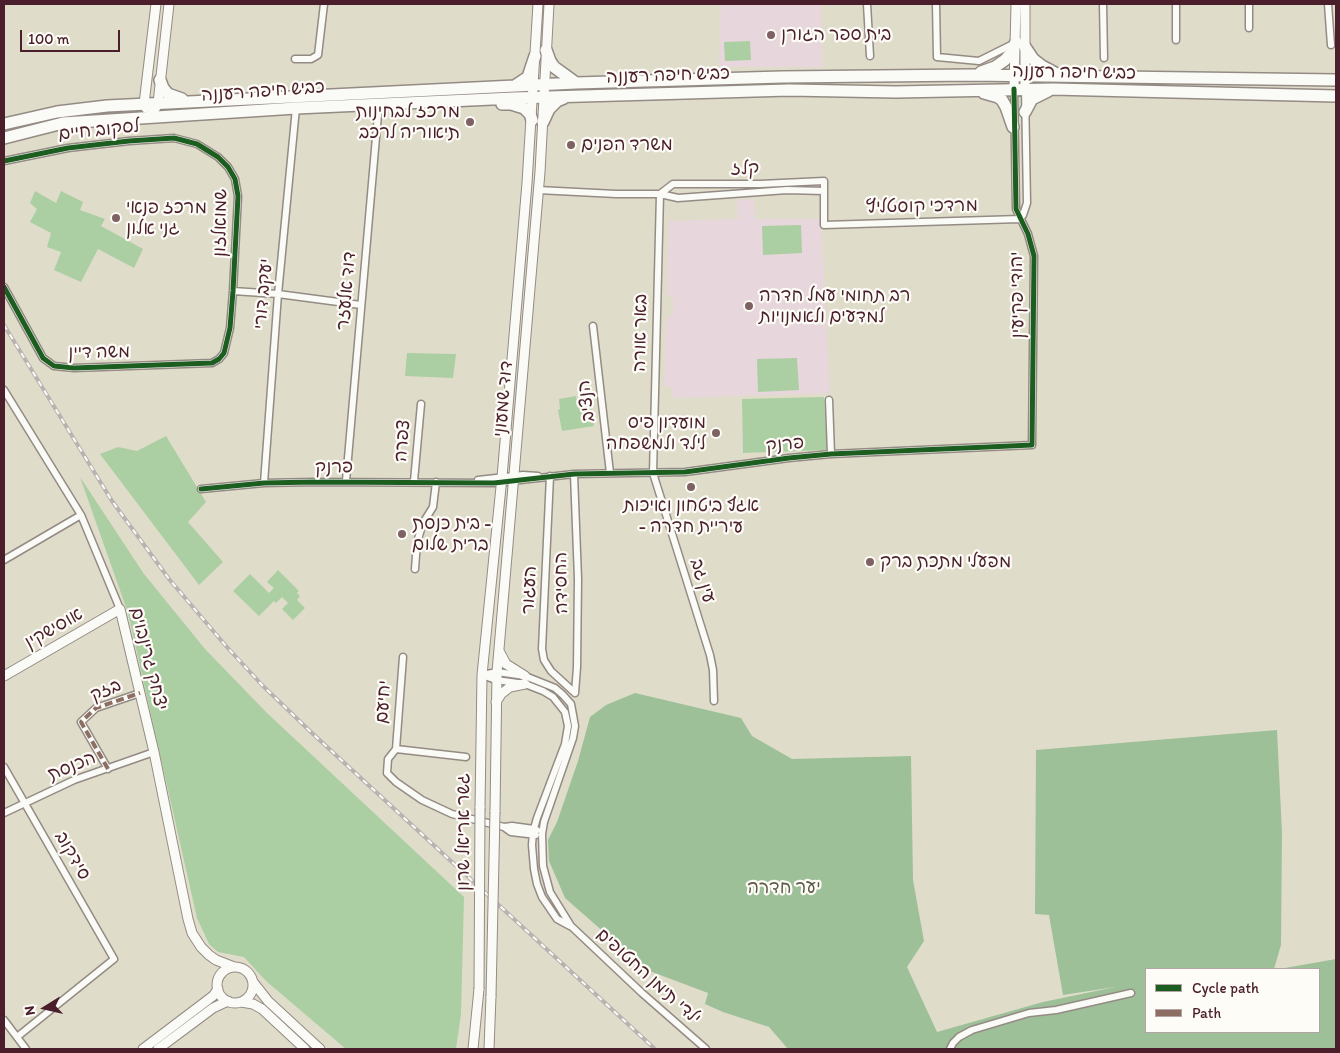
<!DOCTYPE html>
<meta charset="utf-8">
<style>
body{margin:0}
#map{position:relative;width:1340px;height:1053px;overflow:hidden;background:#e0dcca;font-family:Itim,sans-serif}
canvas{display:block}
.frame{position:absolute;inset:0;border:5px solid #4a1f2b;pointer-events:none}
.legend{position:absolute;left:1145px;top:968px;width:175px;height:65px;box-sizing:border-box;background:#fdfcf7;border:1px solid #b5a4a5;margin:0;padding:6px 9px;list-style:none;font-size:15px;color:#4a1f2b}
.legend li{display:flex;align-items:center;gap:10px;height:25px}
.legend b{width:25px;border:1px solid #b5a4a5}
.north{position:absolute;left:20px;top:983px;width:50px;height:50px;-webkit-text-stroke:4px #fdfcf7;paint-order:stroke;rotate:260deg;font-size:14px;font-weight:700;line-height:20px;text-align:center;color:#4a1f2b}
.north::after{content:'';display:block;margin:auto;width:18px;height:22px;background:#4a1f2b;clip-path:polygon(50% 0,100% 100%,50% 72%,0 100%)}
.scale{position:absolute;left:20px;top:30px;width:100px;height:22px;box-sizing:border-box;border:2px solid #4a1f2b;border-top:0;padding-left:6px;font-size:15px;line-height:18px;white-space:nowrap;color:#4a1f2b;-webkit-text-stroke:4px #fdfcf7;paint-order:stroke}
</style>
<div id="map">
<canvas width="1340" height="1053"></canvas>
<div class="frame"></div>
<ul class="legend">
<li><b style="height:6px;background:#1b5e20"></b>Cycle path</li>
<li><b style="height:6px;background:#8d6e63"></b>Path</li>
</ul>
<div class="north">N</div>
<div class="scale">100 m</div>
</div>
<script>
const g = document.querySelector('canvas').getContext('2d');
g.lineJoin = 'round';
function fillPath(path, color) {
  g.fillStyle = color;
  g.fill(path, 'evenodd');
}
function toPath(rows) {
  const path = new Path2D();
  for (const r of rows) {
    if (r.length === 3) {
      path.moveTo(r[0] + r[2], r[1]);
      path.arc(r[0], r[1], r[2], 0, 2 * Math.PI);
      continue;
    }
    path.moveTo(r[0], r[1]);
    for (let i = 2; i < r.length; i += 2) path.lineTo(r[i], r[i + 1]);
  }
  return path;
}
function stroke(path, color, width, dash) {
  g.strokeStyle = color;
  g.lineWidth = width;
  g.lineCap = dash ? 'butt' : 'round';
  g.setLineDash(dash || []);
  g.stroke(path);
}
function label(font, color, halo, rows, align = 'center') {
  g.font = font + ' Itim,"Playpen Sans Hebrew",sans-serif';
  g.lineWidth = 4.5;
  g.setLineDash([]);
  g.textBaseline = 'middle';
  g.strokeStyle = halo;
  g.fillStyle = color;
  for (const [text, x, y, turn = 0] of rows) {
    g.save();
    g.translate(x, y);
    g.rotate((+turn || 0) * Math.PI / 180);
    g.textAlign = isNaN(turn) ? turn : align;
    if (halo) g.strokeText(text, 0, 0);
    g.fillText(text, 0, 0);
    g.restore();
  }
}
fillPath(toPath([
 [721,4,821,4,823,67,719,67],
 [754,199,755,219,821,219,830,393,673,398,673,388,664,386,666,319,673,314,673,298,667,294,669,221,738,219,737,200]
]), '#e7d6dc');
fillPath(toPath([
 [750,41,751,60,725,61,724,42],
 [35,191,56,203,61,191,83,202,80,210,105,219,101,226,143,249,134,268,98,249,81,282,54,270,61,252,47,247,51,233,30,222,37,209,30,203],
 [801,225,802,253,763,255,762,226],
 [407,353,456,354,453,378,405,376],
 [797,358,799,390,758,392,757,359],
 [576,396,578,407,591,405,594,426,562,431,558,410,560,409,559,399],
 [824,397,827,450,743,453,742,399],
 [166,436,206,502,188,522,223,562,199,585,100,454,118,447,137,451],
 [80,477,144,574,205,649,267,713,464,897,461,1014,456,1049,346,1049,266,981,244,957,218,952,209,944,197,918,128,613],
 [278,570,299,591,297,593,300,596,297,600,305,608,293,620,282,609,288,603,282,597,276,603,274,601,259,616,233,591,250,574,269,593,274,588,267,582]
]), '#abcfa2');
fillPath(toPath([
 [635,693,741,718,752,736,792,759,911,756,913,880,924,941,907,967,937,1032,1043,1002,1115,987,1063,995,1049,915,1035,914,1036,750,1277,730,1282,833,1281,945,1274,969,1146,969,1146,1032,1319,1032,1319,969,1279,969,1336,959,1336,1049,788,1049,769,1027,723,1012,705,1004,708,993,647,970,565,898,549,861,548,840,557,822,578,761,590,717,606,705]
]), '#9dc098');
const street = toPath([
 [867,4,870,56],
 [936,4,937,57,979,61,1013,44],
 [1103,4,1104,58],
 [1176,4,1176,40],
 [1328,4,1331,45],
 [1249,28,1249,4],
 [295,59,311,59,318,55,324,4],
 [4,161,68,148,129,141,174,138,197,144,218,157,228,167,235,179,238,196,233,291,230,328,224,353,219,359,212,363,74,368,54,366,43,358,4,287],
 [538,190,616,194,660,194,678,198,787,190,824,191],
 [660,194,653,473,710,655,713,670,714,701],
 [660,194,673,184,760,184,824,181,824,225,1020,219],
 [1020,219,1023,215,1027,203,1025,89],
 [233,291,278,294,361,305],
 [593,326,610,473],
 [4,390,81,515,120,609],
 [829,400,831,454],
 [574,474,578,579,577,667,575,693],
 [550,476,542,649,544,660,551,671,575,693],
 [478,480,523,475,538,476],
 [346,481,379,103],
 [414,481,421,404],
 [264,483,278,294,296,108],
 [201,489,264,483,314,482,494,483,574,474,685,472,789,458,831,454,1032,445,1034,256,1028,234,1016,209,1014,89],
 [4,560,81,515],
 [415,569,417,542,423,523,433,507,436,482],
 [403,657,396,749,388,759,387,773,396,782,422,800,452,814,504,827,511,832,536,835],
 [482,675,497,672,525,676,555,688,563,695,571,704,575,726,573,738,544,822,542,834,543,866,550,892,571,926,642,993,706,1049],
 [482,675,496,680,525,684,543,691,553,697,565,712,568,726,565,744,537,818,533,832,532,845,534,869,537,884,542,897,557,919,570,926],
 [396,749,466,757],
 [4,767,114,959,17,1037],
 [108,769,81,722,96,708,140,693],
 [4,813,74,780,154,752],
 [504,827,512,826,534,829,537,830],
 [4,1020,26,1049],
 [950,1049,953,1043,959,1037,972,1030,1029,1013,1056,1010,1131,993]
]);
const secondary = toPath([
 [1014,89,1016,4],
 [1025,89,1025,4],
 [146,108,144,104,146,87,156,4],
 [151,117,158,103,169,4],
 [499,651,506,664,525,676],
 [4,676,120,609,154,752,188,919,192,933,201,947,209,955,216,960,234,967],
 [496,702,501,694,510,687,525,684],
 [480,808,482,675,502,477,527,183,538,4],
 [495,812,497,672,540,172,549,4],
 [235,985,18],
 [253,982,268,1001,320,1049],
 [241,1002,253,1004,262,1009,305,1049],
 [143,1049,213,996,218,989],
 [158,1049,213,1008,228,1001],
 [473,1049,479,989],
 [489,1049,491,996]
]);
const highway = toPath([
 [1025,47,1033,59,1042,66,1057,74],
 [546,50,550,61,554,67,576,83],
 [981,72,995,67,1005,60,1011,53,1016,42],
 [160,80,163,88,168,94,182,99],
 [516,85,528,77,535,56],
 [984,93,998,97,1002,100,1006,107,1013,127],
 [502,104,511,104,524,108,530,114,532,120],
 [1025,112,1032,99,1048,91],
 [543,122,549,109,557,101,564,98],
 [4,124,57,112,107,106,576,83,782,77,972,75,1336,80],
 [4,138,63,123,296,108,514,98,789,90,896,92,1053,89,1336,96]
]);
stroke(street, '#948b84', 9);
stroke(secondary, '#948b84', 11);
stroke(highway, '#948b84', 14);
stroke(street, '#fafaf7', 6);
stroke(secondary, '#fafaf7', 9);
stroke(highway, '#fafaf7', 11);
const rail = toPath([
 [4,325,112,501,169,579,226,646,262,685,313,734,655,1049]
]);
stroke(rail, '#b8b2b1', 4);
stroke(rail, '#fdfcf7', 2, [5.5]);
const secondaryBridge = toPath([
 [479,989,480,808],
 [491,996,495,812]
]);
stroke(secondaryBridge, '#948b84', 11, []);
stroke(secondaryBridge, '#fafaf7', 9);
stroke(toPath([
 [108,769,81,722,96,708,140,693]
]), '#8d6e63', 4, [8, 4]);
stroke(toPath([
 [4,161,68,148,129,141,174,138,197,144,218,157,228,167,235,179,238,196,233,291,230,328,224,353,219,359,212,363,74,368,54,366,43,358,4,287],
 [201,489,264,483,314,482,494,483,574,474,685,472,789,458,831,454,1032,445,1034,256,1028,234,1016,209,1014,89]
]), '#1b5e20', 5);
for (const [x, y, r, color] of [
 [771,35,5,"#7e6163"],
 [470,122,5,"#7e6163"],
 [571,145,5,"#7e6163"],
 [116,218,5,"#7e6163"],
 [749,306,5,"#7e6163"],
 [716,433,5,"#7e6163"],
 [691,487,5,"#7e6163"],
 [402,534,5,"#7e6163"],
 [870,562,5,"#7e6163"]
]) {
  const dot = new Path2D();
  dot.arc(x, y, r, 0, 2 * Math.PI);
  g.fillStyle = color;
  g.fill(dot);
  stroke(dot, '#fdfcf7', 2);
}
label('18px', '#4a1f2b', '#fdfcf7', [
 ["בית ספר הגורן",781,35],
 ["מרכז לבחינות",460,112,"right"],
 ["תיאוריה לרכב",460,133,"right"],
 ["משרד הפנים",581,145],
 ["מרכז פנאי",126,208],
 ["גני אלון",126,229],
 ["רב תחומי עמל חדרה",759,296],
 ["למדעים ולאמנויות",759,317],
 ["מועדון פיס",706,423,"right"],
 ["לילד ולמשפחה",706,444,"right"],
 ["אגף ביטחון ואיכות",691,506,"center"],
 ["- עיריית חדרה",691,527,"center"],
 ["בית כנסת -",412,524],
 ["ברית שלום",412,545],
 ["מפעלי מתכת ברק",880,562]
], 'left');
label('18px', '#4a1f2b', '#fdfcf7', [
 ["כביש חיפה רעננה",1074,73,1],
 ["כביש חיפה רעננה",668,76,-2],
 ["כביש חיפה רעננה",263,92,-4],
 ["לסקוב חיים",99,131,-6],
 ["קלז",745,169],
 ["מרדכי קוסטליץ",922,207,-1],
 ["שמואלזון",221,223,-89],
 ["דוד אלעזר",347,291,-85],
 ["יעקב דורי",264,294,-85],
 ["יהודי פקיעין",1018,295,-91],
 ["באר אורה",641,333,-89],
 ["משה דיין",99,353,-1],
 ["דוד שמעוני",504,399,-85],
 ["הנציב",587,401,-97],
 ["צפרה",403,441,-85],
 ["פרנק",785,445,-6],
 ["פרנק",334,468,-1],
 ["עין גב",702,581,72],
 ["החסידה",562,583,-91],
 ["העגור",530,590,-87],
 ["אוסישקין",54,629,-30],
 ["יצחק גרינבוים",148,659,76],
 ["בזק",106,691,-23],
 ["יחיעם",384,702,-86],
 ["הכנסת",72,767,-22],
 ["גשר אריאל שרון",464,832,-90],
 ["סידקוב",72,856,60],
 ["ילדי תימן החטופים",648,977,42]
]);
label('18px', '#5d5949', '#fdfcf7', [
 ["יער חדרה",784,888]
]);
</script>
